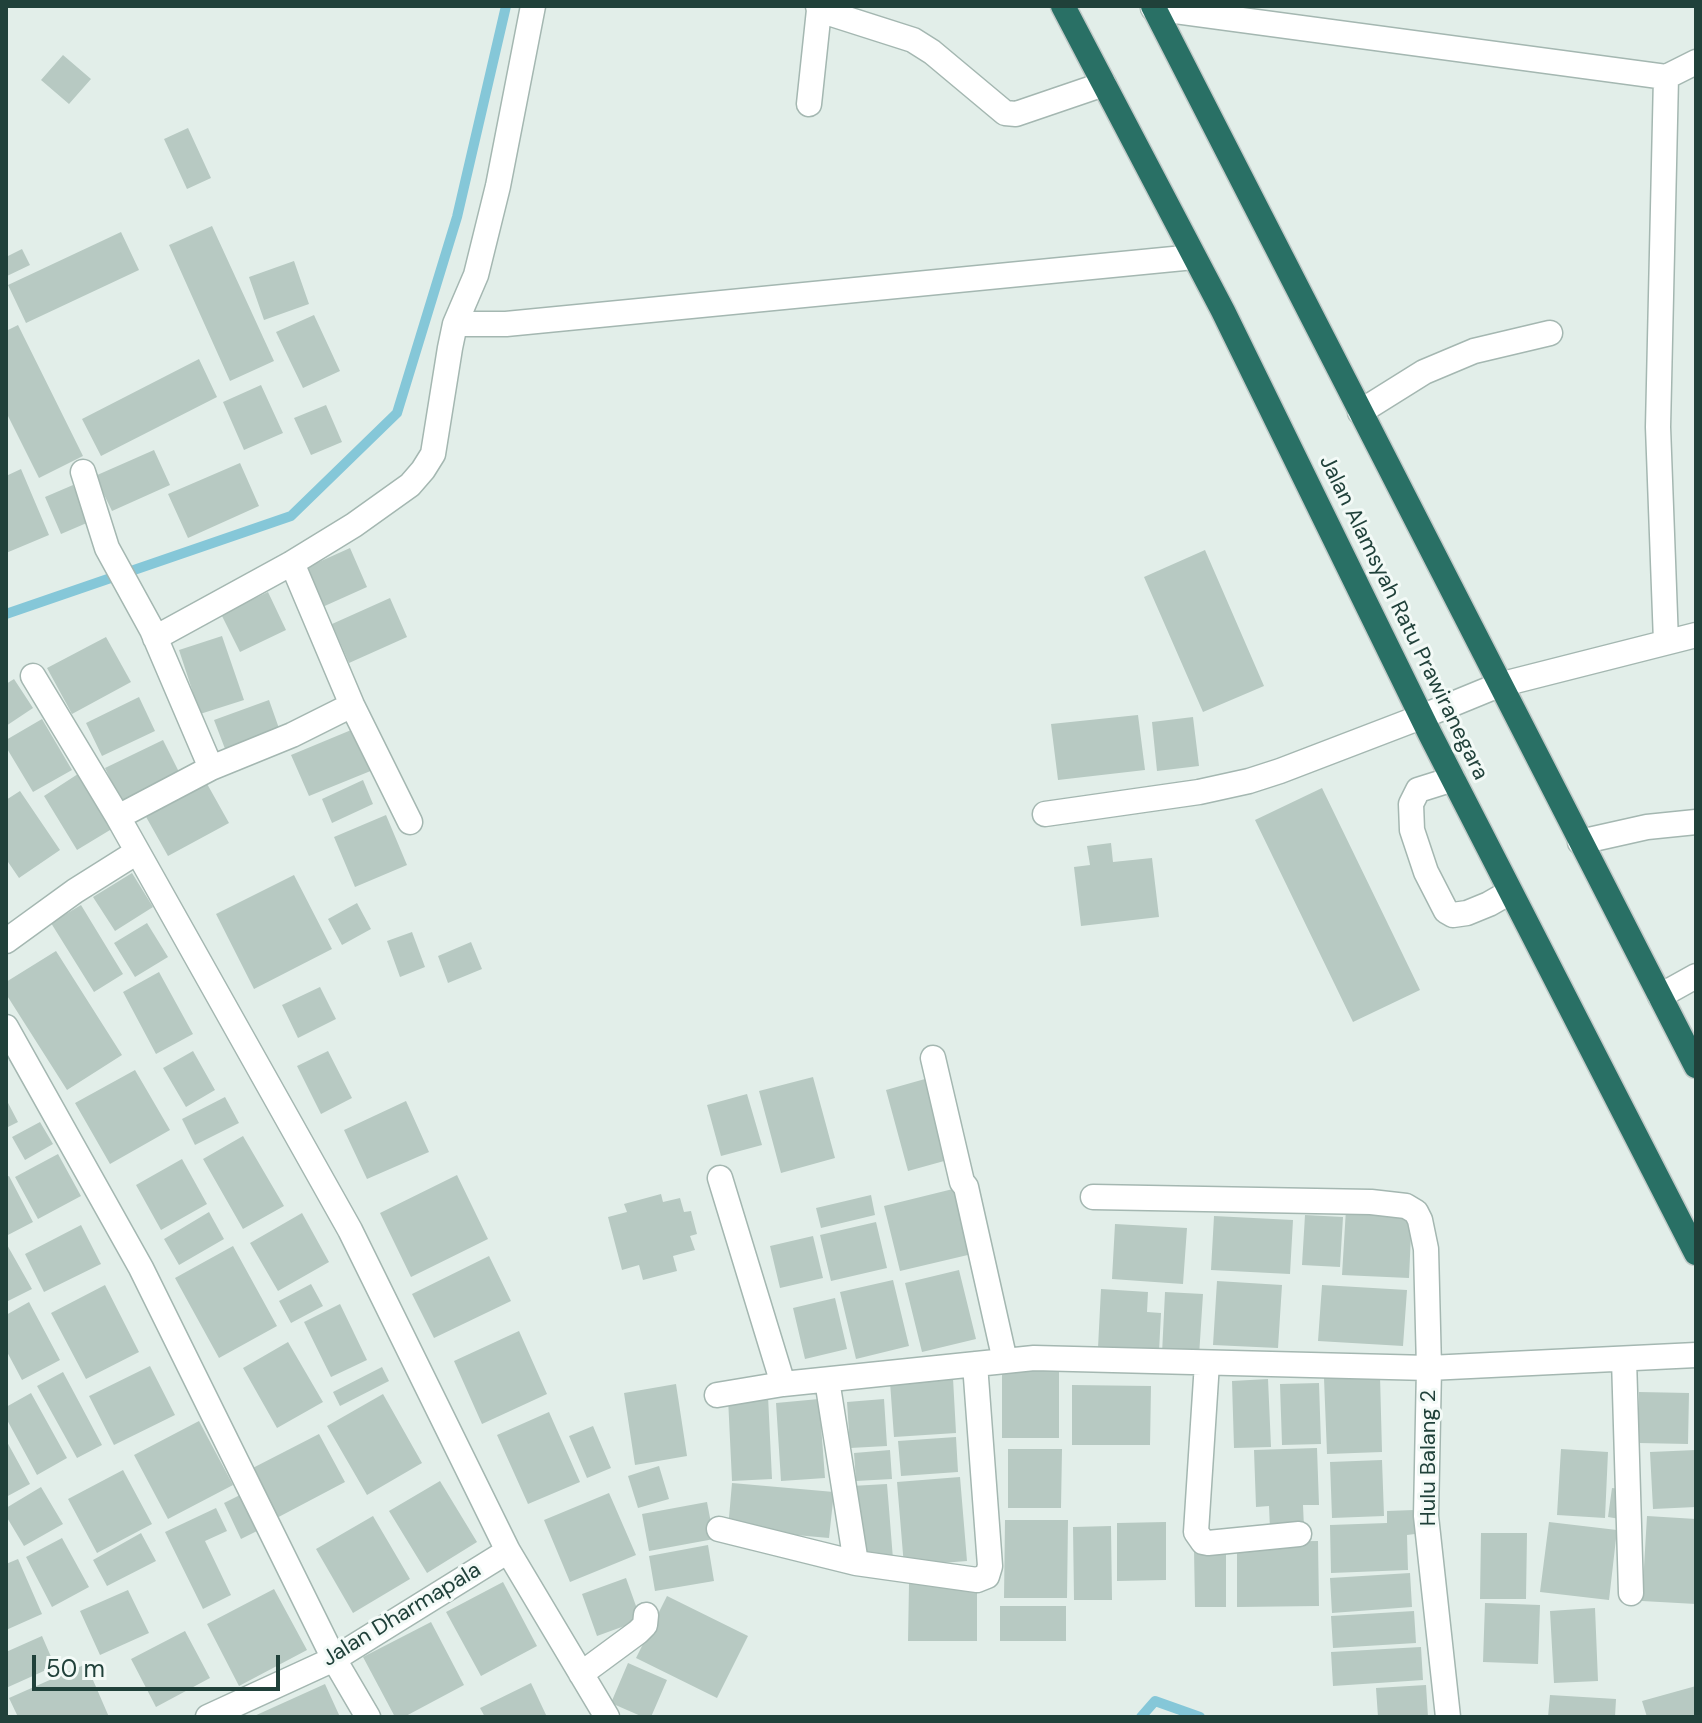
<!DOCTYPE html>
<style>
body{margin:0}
#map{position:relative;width:1702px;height:1723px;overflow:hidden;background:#e2eee9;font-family:"DM Sans",sans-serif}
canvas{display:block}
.frame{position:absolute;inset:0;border:8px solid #20413a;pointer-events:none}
.scale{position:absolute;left:32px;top:1655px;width:248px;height:36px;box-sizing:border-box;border:4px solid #20413a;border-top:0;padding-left:10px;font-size:24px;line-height:28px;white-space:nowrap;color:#20413a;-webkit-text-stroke:6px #f3faf7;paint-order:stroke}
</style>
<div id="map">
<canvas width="1702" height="1723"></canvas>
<div class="frame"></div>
<div class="scale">50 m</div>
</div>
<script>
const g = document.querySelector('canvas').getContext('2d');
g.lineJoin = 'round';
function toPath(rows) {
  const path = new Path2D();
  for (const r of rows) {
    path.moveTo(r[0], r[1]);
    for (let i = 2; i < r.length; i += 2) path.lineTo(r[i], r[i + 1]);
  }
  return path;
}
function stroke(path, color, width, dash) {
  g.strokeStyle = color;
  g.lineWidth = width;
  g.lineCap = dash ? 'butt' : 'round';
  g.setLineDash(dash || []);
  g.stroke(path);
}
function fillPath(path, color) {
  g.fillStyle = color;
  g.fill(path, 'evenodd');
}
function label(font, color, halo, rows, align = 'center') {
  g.font = font + ' "DM Sans",sans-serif';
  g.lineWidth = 6;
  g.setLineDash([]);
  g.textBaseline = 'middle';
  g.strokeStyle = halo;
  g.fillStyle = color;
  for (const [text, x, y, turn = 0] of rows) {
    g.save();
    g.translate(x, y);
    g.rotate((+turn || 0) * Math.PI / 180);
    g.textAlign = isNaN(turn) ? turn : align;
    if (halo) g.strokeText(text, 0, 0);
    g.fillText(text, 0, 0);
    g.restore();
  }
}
stroke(toPath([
 [6,614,291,516,397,413,457,217,506,6],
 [1141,1717,1155,1701,1200,1717]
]), '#85c7d8', 10);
fillPath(toPath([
 [63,55,91,79,69,104,41,80],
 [188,128,211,178,187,189,164,139],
 [212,226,274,361,230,381,169,245],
 [121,232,139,270,26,323,8,285],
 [22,249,30,265,7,276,6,257],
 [294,261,309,304,264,320,249,277],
 [314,315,340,371,303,388,276,332],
 [18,325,83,456,39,478,6,412,6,331],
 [199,359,217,397,101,456,82,419],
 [261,385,283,433,244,450,223,402],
 [326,405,342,442,311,455,294,418],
 [154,450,170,485,112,511,95,476],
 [240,463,259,506,188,538,168,494],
 [21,469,49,535,6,553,6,476],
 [73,485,89,522,61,534,45,497],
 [350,548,367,587,318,609,301,570],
 [1205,550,1264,686,1203,712,1144,577],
 [268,592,286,630,240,652,221,614],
 [390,598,407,637,349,663,332,624],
 [222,636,244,700,200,714,179,650],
 [106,637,131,682,72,714,47,668],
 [14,679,33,708,6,726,6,684],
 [139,697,155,731,102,756,86,723],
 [269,700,281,734,227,754,214,720],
 [1138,715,1145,770,1058,780,1051,724],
 [1193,717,1199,766,1157,771,1152,722],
 [42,719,72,770,33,792,6,747,6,740],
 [356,728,373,770,309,796,291,755],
 [163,740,180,774,122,803,105,768],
 [81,772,115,827,77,850,44,796],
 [363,780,373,804,332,823,322,799],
 [206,782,229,823,168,856,145,815],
 [1322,788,1420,990,1353,1022,1255,820],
 [20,791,60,850,19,878,6,859,6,800],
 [386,815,407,865,355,887,334,837],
 [1111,843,1113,862,1152,858,1159,917,1081,926,1074,867,1090,865,1087,846],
 [132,873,153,907,115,931,93,897],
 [294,875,332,949,254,989,216,914],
 [357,903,371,929,342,945,328,919],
 [81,905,123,974,94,992,51,923],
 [147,923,168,957,135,977,114,943],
 [412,932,425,967,400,977,387,941],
 [471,942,482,969,448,983,438,956],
 [56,951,122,1055,67,1090,6,994,6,982],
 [159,972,193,1034,156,1054,123,992],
 [320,987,336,1019,298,1038,282,1005],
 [193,1051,215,1090,186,1107,163,1068],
 [328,1051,352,1098,321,1114,297,1066],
 [135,1070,170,1130,110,1164,75,1103],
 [813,1077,835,1158,781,1173,759,1091],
 [932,1077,955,1158,908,1171,886,1090],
 [747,1094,762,1145,721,1156,707,1105],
 [225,1097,239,1123,195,1145,182,1119],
 [6,1099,18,1122,6,1128],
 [406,1101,429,1152,367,1179,344,1130],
 [40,1122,53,1144,25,1160,12,1137],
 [243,1136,284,1206,243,1229,203,1159],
 [58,1154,81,1196,38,1219,15,1177],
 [182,1159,207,1204,161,1230,136,1185],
 [457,1175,488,1239,411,1277,380,1213],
 [9,1176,33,1222,6,1236,6,1177],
 [957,1188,972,1254,900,1271,884,1206],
 [661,1194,663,1202,680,1198,684,1212,691,1211,697,1234,690,1236,695,1250,673,1256,677,1271,643,1280,639,1265,622,1270,608,1217,627,1212,624,1204],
 [871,1195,875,1215,821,1228,816,1208],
 [1346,1209,1412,1213,1409,1278,1342,1275],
 [209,1212,224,1239,179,1265,164,1239],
 [302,1213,329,1262,278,1291,250,1243],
 [1305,1215,1343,1217,1340,1267,1302,1265],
 [1214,1216,1293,1220,1290,1274,1211,1270],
 [876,1222,887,1268,831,1281,820,1235],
 [1115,1224,1187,1228,1183,1284,1112,1279],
 [81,1225,101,1264,44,1292,25,1254],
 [813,1236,823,1278,780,1288,770,1246],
 [6,1243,32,1289,6,1302],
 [233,1246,277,1326,219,1358,175,1278],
 [489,1256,511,1301,434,1338,412,1294],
 [959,1270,976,1339,922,1352,905,1283],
 [893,1280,909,1346,856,1359,840,1292],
 [1217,1281,1282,1285,1278,1348,1213,1345],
 [311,1284,323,1306,291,1323,279,1301],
 [105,1285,139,1352,86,1379,51,1313],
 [1322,1285,1407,1290,1403,1346,1318,1341],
 [1101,1289,1148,1292,1147,1312,1161,1313,1159,1352,1098,1348],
 [1165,1292,1203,1294,1199,1356,1162,1354],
 [835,1298,847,1349,805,1359,793,1308],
 [29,1302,60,1360,22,1380,6,1350,6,1315],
 [340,1304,367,1360,331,1377,304,1322],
 [519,1331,547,1394,482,1424,454,1361],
 [288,1342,323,1402,277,1428,243,1368],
 [150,1366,175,1415,114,1445,89,1396],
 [382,1367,389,1381,340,1406,333,1392],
 [1002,1367,1059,1368,1059,1438,1002,1438],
 [63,1372,102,1445,77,1458,37,1386],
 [1380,1376,1382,1452,1327,1454,1324,1378],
 [953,1378,956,1433,894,1437,890,1382],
 [1268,1379,1271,1447,1234,1448,1232,1381],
 [1319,1383,1321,1444,1282,1445,1280,1384],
 [676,1384,687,1456,635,1465,624,1393],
 [1072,1385,1151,1386,1150,1445,1072,1445],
 [1639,1392,1689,1393,1688,1444,1639,1443],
 [31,1393,67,1458,37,1475,6,1418,6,1407],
 [383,1394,422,1463,367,1495,327,1426],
 [768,1396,772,1479,732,1481,728,1398],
 [819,1399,825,1478,781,1481,776,1403],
 [884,1399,887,1446,850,1448,847,1402],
 [549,1412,580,1482,528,1504,497,1435],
 [199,1421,233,1485,168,1519,134,1455],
 [593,1426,611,1468,587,1478,569,1436],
 [319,1434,345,1482,271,1521,245,1472],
 [956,1437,958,1472,901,1476,898,1441],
 [6,1440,30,1484,6,1497],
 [1317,1448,1319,1505,1303,1505,1304,1528,1270,1529,1269,1506,1256,1507,1254,1450],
 [1008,1449,1062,1449,1061,1508,1008,1508],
 [1561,1449,1608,1452,1605,1518,1557,1515],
 [890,1450,892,1479,856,1481,854,1453],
 [1696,1450,1696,1507,1653,1509,1650,1452],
 [1382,1460,1384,1516,1332,1518,1330,1462],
 [659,1466,669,1499,638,1508,628,1476],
 [123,1470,152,1524,97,1553,68,1499],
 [960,1477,967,1561,904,1566,897,1482],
 [440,1481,477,1542,427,1573,389,1511],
 [732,1483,834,1492,829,1538,728,1529],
 [887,1484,893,1559,858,1561,851,1486],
 [41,1487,63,1524,24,1546,6,1516,6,1508],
 [1612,1488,1631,1490,1626,1520,1608,1517],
 [609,1493,636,1555,570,1582,544,1520],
 [240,1495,257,1531,241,1539,224,1503],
 [707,1502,714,1539,649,1551,642,1514],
 [216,1508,227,1531,205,1541,231,1595,203,1609,165,1532],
 [1414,1510,1415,1534,1407,1535,1408,1570,1331,1573,1330,1525,1387,1523,1387,1511],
 [373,1516,410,1579,353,1613,316,1549],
 [1647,1516,1696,1519,1696,1604,1642,1601],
 [1005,1520,1068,1520,1067,1598,1004,1598],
 [1166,1522,1166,1580,1117,1581,1117,1523],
 [1549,1522,1617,1530,1609,1600,1540,1592],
 [1111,1526,1112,1600,1074,1600,1073,1527],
 [141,1533,156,1561,107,1586,93,1560],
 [1481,1533,1527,1533,1526,1599,1480,1599],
 [62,1538,89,1587,52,1607,26,1557],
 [1318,1541,1319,1606,1237,1607,1237,1542],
 [708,1545,714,1581,655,1591,649,1556],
 [1226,1548,1226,1607,1195,1607,1194,1549],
 [18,1559,42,1614,6,1630,6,1564],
 [1410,1573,1412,1607,1332,1613,1330,1578],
 [626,1578,641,1620,597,1636,582,1594],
 [503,1582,537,1646,481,1676,446,1612],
 [909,1584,977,1584,977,1641,908,1641],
 [274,1589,307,1650,239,1686,207,1624],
 [128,1590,149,1633,100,1655,80,1611],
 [667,1596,748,1636,717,1698,636,1658],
 [1485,1603,1540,1605,1538,1664,1483,1662],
 [1000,1606,1066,1606,1066,1641,1000,1641],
 [1595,1608,1598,1681,1554,1683,1550,1611],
 [1414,1611,1416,1643,1333,1648,1331,1616],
 [431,1622,464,1685,404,1717,395,1717,363,1657],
 [185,1631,210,1678,156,1707,131,1659],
 [42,1636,55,1666,6,1688,6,1652],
 [1421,1647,1423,1680,1333,1686,1331,1652],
 [628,1663,667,1680,651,1717,643,1717,611,1703],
 [86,1664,109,1717,18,1717,9,1698],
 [531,1683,547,1717,485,1717,480,1708],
 [325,1684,340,1717,252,1717],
 [1426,1685,1428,1717,1378,1717,1376,1688],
 [1696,1686,1696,1717,1647,1717,1642,1701],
 [1550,1695,1616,1699,1615,1717,1548,1717]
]), '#b7c9c2');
const minor = toPath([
 [818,6,819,10,913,40,932,52,1005,113,1016,114,1104,84],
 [1153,8,1666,77],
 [809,104,819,10],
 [455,324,476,275,498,186,533,6],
 [1360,412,1424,372,1474,351,1550,333],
 [83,472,107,548,152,630,211,768],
 [292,563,352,705,410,822],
 [155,638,292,563,354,525,410,485,423,470,433,454,450,348,455,324,506,324,1194,257],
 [1666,642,1658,427,1666,77,1696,62],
 [33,676,118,817,350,1230,508,1551,607,1717],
 [1453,779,1418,790,1411,804,1412,830,1426,872,1446,911,1453,915,1467,913,1489,904,1510,892],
 [1045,814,1199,792,1249,781,1280,771,1421,717,1499,685,1696,635],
 [118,817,211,768,292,735,352,705],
 [1580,842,1647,827,1696,822],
 [6,941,75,891,137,852],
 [1660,996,1696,976],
 [6,1027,141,1268,334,1659,368,1717],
 [933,1058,962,1182,966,1187,1005,1361],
 [720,1178,783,1384],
 [1624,1359,1631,1593],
 [1207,1363,1196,1532,1203,1542,1208,1543,1299,1534],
 [827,1380,856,1563,977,1580,987,1576,990,1566,975,1364],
 [717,1395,783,1384,1034,1358,1429,1368,1426,1249,1420,1220,1416,1212,1406,1206,1371,1202,1093,1197],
 [719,1529,856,1563],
 [581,1674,638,1632,645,1625,646,1615],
 [208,1717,334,1659,508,1551],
 [1448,1717,1426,1516,1429,1368,1696,1355]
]);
const highway = toPath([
 [1063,6,1223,311,1430,734,1696,1253],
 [1153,6,1696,1066]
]);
stroke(minor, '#a4b7b1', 27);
stroke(highway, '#c1cac8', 27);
stroke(minor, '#fff', 24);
stroke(highway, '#297065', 24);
label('22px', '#20413a', '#f3faf7', [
 ["Jalan Alamsyah Ratu Prawiranegara",1403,618,64],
 ["Hulu Balang 2",1429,1458,-90],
 ["Jalan Dharmapala",402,1615,-31]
]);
</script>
